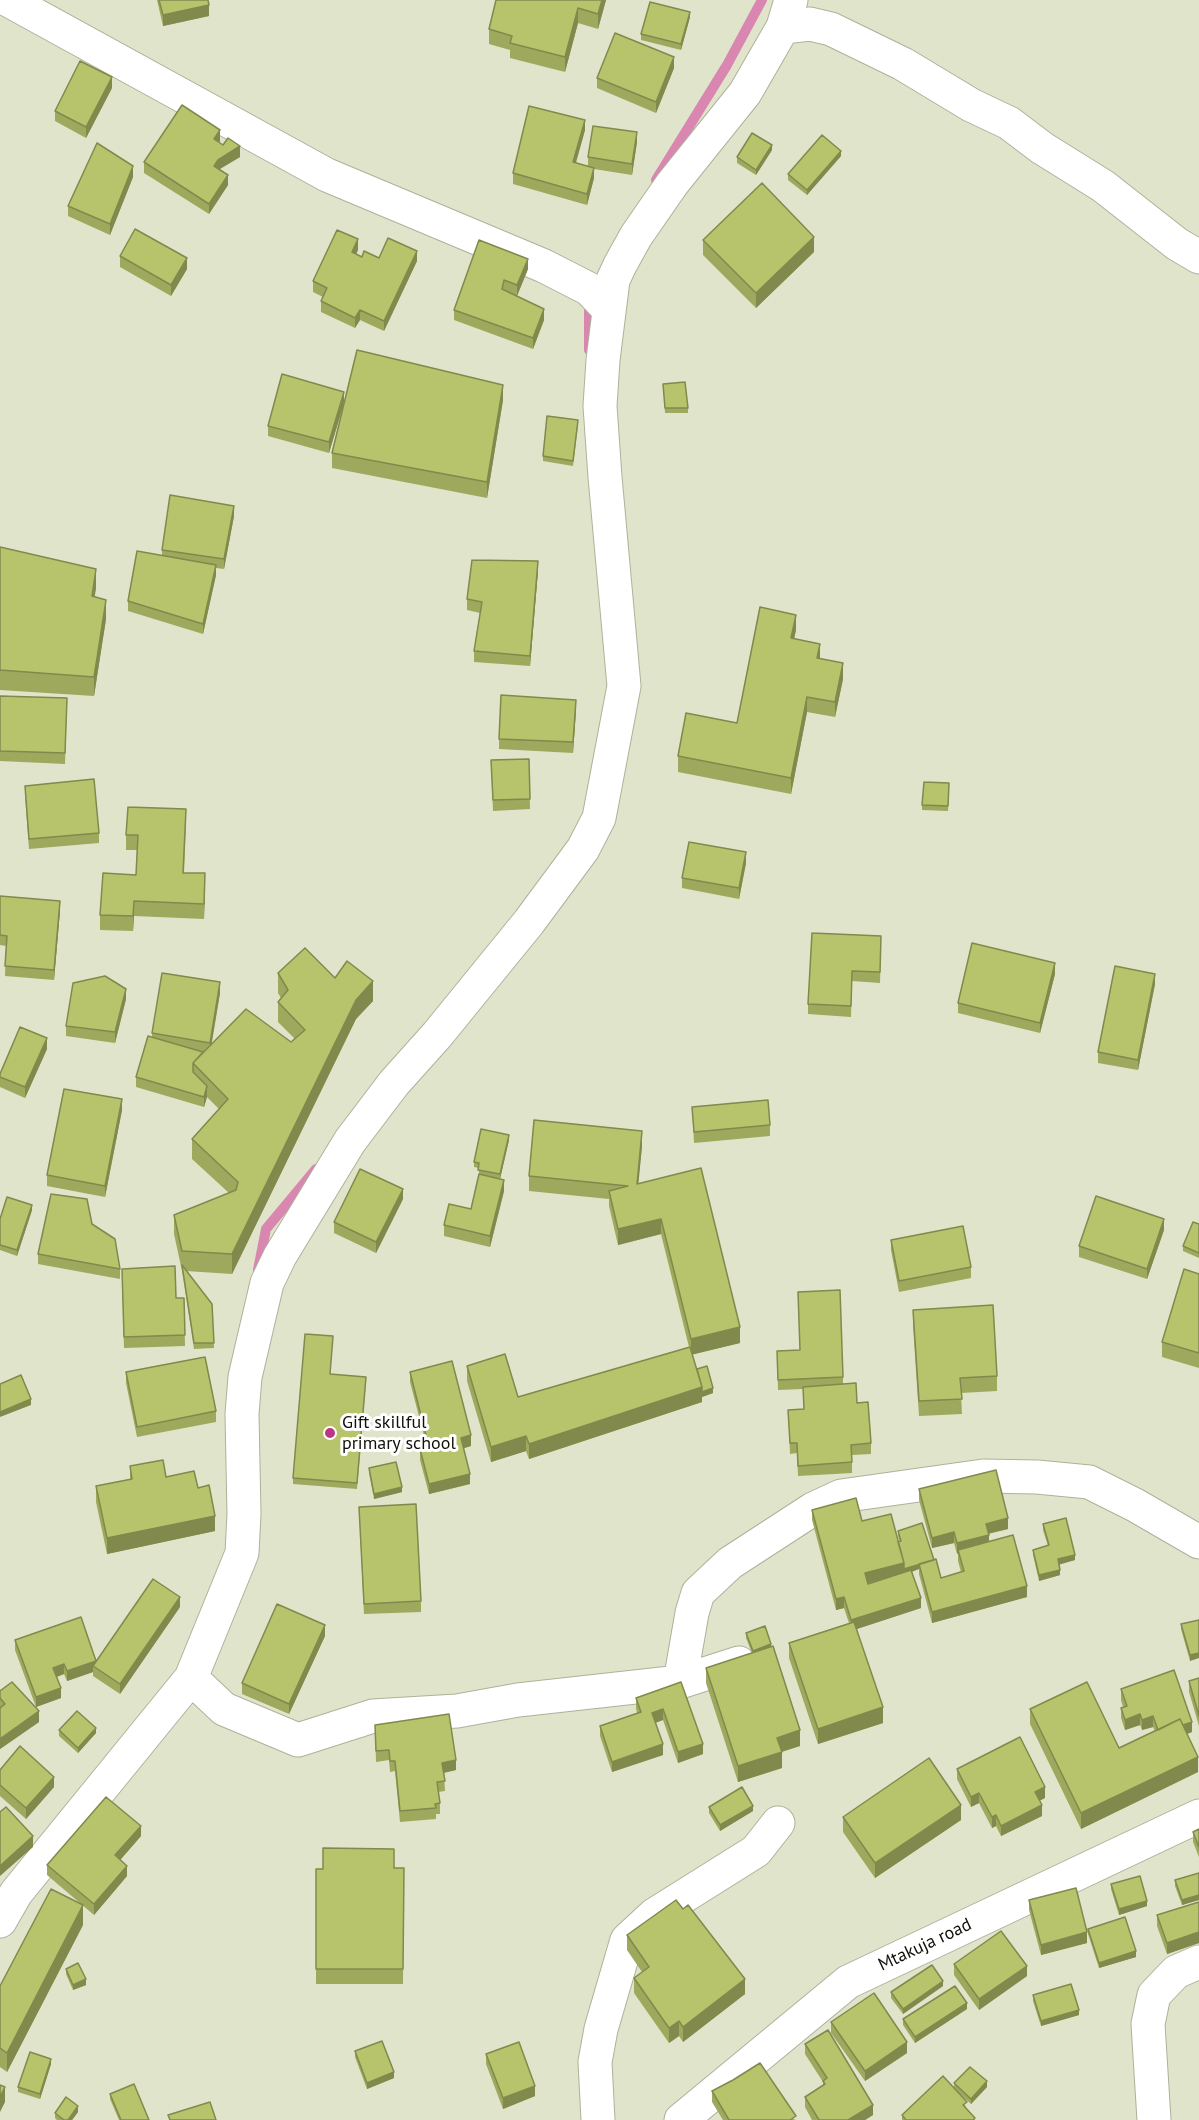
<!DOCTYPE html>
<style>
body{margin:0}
canvas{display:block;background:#dfe4cb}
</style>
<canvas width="1199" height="2120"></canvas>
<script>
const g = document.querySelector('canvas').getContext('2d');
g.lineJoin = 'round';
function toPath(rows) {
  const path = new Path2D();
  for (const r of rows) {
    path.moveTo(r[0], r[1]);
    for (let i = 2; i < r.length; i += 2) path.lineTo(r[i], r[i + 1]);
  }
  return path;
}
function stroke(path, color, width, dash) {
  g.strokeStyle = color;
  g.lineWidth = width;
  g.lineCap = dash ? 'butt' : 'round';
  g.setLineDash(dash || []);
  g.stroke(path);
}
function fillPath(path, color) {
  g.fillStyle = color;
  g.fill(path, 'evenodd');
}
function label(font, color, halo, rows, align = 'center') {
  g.font = font + ' "PT Sans",sans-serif';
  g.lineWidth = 6;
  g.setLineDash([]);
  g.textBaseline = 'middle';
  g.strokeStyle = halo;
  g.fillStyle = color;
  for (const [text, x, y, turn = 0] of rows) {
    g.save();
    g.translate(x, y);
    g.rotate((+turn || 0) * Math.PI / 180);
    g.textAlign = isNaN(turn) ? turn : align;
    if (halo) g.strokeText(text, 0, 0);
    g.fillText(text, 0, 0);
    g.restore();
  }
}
stroke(toPath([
 [656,180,727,65,762,0],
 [589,350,589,300],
 [258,1270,266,1229,316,1169]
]), '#d986b0', 10);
const minor = toPath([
 [8,0,327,175,544,266,589,289,608,309],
 [783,27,810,24,831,29,903,64,971,105,1009,123,1042,148,1103,186,1177,244,1199,257],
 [191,1678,224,1709,298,1740,373,1716,457,1711,518,1700,680,1682,739,1663],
 [680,1682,692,1613,698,1593,730,1563,813,1509,841,1496,983,1476,1037,1477,1089,1482,1135,1505,1199,1542],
 [0,1921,16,1893,191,1678,242,1553,244,1514,242,1414,245,1377,267,1283,280,1256,350,1141,394,1083,437,1035,529,922,583,849,599,818,624,686,605,477,600,406,603,360,613,280,620,265,636,236,672,184,745,93,783,27,791,0],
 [598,2120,595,2062,601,2029,627,1940,654,1915,756,1851,778,1823],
 [681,2120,848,1982,1199,1816],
 [1154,2120,1148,2024,1154,1995,1176,1972,1199,1962]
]);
stroke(minor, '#adb29a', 35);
stroke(minor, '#fff', 33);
fillPath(toPath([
 [157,0,208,0,209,16,163,26],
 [496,0,606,0,598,29,578,23,565,72,510,58,510,50,489,44,489,29],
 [690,17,681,50,641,40,641,34],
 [674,68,656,113,597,88,597,78],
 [112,88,86,138,55,121,55,111],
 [585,130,576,163,588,166,588,157,637,142,632,175,594,169,594,178,587,205,513,184,513,173],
 [220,141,219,142,240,157,220,169,228,185,209,214,144,173,144,162],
 [772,150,756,175,737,163,737,157],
 [841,156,807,195,788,180,788,174],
 [133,177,110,235,68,216,68,206],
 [479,240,528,269,517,296,544,320,533,349,454,320,454,310],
 [703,240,814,252,756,308,703,255],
 [358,250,356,254,362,257,417,261,384,331,360,320,355,328,321,312,321,301,323,297,313,292,313,281],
 [120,256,187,269,171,296,120,267],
 [663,384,688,408,688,413,665,413],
 [503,400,487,498,332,468,332,453,344,404,329,453,268,436,268,426,344,402],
 [578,425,573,466,543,461,543,456],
 [234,516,224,569,216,568,216,575,203,634,128,611,128,601,162,556,162,550],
 [0,547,96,588,94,597,106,619,94,696,0,690],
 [538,571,530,666,474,662,474,651,480,613,467,610,467,599],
 [796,630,794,639,843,679,835,717,807,712,791,794,678,772,678,756,737,723],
 [0,696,67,698,65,764,0,761],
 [576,710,573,753,499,749,499,739],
 [529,759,530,809,493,811,491,760],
 [949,783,948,811,922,810,922,805],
 [25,786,99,833,99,843,29,849,25,796],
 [186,824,184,873,205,888,204,919,134,916,133,931,100,930,100,915,136,875,137,850,126,850,126,835],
 [746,863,739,899,682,888,682,878],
 [0,896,60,911,54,980,5,976,6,946,0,945],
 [881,946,880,983,852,981,851,1017,808,1014,808,1004],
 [278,973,335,978,373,1001,356,1019,232,1274,186,1271,212,1304,214,1348,194,1349,182,1271,174,1234,174,1215,229,1193,192,1159,192,1139,219,1109,207,1097,204,1107,136,1087,136,1077,152,1037,152,1033,220,993,211,1044,291,1042,295,1039,278,1022,278,1002,281,998,278,993],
 [1055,974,1040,1033,958,1013,958,1003],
 [1155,984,1138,1070,1098,1063,1098,1052],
 [126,999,115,1043,66,1036,66,1026],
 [47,1049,25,1098,0,1087,0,1074],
 [692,1107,770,1125,770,1136,694,1143],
 [122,1110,105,1197,47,1186,47,1175],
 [509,1140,500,1179,504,1191,490,1247,444,1236,444,1225,471,1209,479,1175,479,1168,474,1167,474,1162],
 [642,1146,638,1183,740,1343,692,1354,697,1369,713,1393,702,1397,702,1402,529,1459,526,1451,491,1462,467,1381,467,1366,518,1397,689,1347,661,1234,618,1245,609,1206,609,1199,529,1191,529,1176],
 [403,1199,376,1253,334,1233,334,1222],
 [32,1210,17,1256,0,1250,0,1219],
 [92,1224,120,1269,120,1279,38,1264,38,1254],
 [1199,1224,1199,1258,1183,1251,1183,1246],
 [1164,1230,1147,1279,1079,1257,1079,1246],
 [891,1240,971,1267,971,1278,899,1292,891,1250],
 [1199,1274,1199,1368,1162,1357,1162,1342],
 [122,1279,176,1298,184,1298,185,1346,124,1348],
 [913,1310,997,1376,997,1391,961,1393,962,1414,919,1416,913,1325],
 [777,1351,843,1377,843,1384,857,1403,871,1443,871,1454,852,1455,852,1473,798,1476,797,1453,790,1454,788,1410,804,1409,803,1389,778,1390],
 [126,1372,216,1411,216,1422,137,1437,126,1383],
 [410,1372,471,1446,464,1448,470,1484,429,1494,420,1460,420,1449,427,1447,410,1382],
 [330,1374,366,1382,357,1489,293,1484,293,1478],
 [130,1466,166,1477,198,1488,215,1531,107,1554,96,1502,96,1486,130,1479],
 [369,1468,402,1492,374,1499,369,1473],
 [919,1489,1008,1529,988,1534,989,1542,1027,1597,932,1623,919,1574,919,1569,912,1572,921,1608,856,1629,883,1723,818,1744,789,1658,789,1643,849,1623,844,1608,836,1610,812,1520,812,1510,862,1521,898,1542,900,1542,898,1536,898,1531,941,1578,961,1572,958,1561,958,1553,957,1554,954,1543,932,1548,919,1500],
 [896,1575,868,1584,868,1583],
 [359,1507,421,1601,421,1612,364,1614],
 [1043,1524,1075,1560,1059,1564,1060,1575,1039,1581,1033,1555,1033,1550,1048,1546,1043,1530],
 [180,1607,120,1694,93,1676,93,1672,67,1681,64,1674,57,1677,61,1698,36,1707,15,1650,15,1640,96,1662],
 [1199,1620,1190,1661,1181,1629,1181,1624],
 [746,1633,771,1647,800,1746,782,1752,782,1768,738,1782,706,1683,706,1668,752,1653,746,1638],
 [325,1636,289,1714,242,1694,242,1683],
 [1199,1678,1199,1726,1189,1692,1189,1681],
 [681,1682,703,1754,678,1763,663,1720,655,1723,663,1755,612,1772,600,1736,600,1726,637,1713,636,1708,636,1698],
 [1121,1689,1192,1732,1187,1734,1198,1772,1081,1829,1030,1724,1030,1709,1119,1748,1155,1731,1153,1727,1142,1730,1140,1725,1125,1730,1121,1718,1121,1708,1123,1707,1121,1700],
 [0,1691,39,1722,0,1749],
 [375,1725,456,1770,444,1773,445,1791,438,1792,440,1803,440,1814,436,1814,436,1819,400,1822,395,1771,390,1772,389,1760,376,1762],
 [59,1730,96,1733,78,1753,59,1736],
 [957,1769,1045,1798,1040,1800,1042,1816,1001,1836,996,1826,992,1828,979,1803,971,1807,957,1779],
 [0,1770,54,1787,26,1819,0,1796],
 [709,1807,753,1811,720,1831,709,1813],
 [843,1817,961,1820,875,1878,843,1832],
 [1199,1829,1199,1857,1193,1842,1193,1832],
 [141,1836,120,1860,127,1876,94,1915,47,1875,47,1865],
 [404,1868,403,1984,316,1984,316,1869],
 [1199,1873,1199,1900,1182,1905,1175,1886,1175,1880],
 [1111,1884,1147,1906,1119,1915,1111,1889],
 [1029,1900,1087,1943,1041,1955,1029,1910],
 [1199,1902,1199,1943,1167,1954,1157,1926,1157,1915],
 [83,1925,7,2072,0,2067,0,1986],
 [1088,1929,1136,1957,1099,1968,1088,1934],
 [627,1935,745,1994,683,2042,679,2036,669,2043,634,1993,634,1978,642,1972,627,1950],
 [954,1964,1027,1976,979,2010,954,1975],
 [66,1969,86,1985,73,1990,66,1974],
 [943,1986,903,2014,891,1998,891,1992],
 [1033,1995,1079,2015,1041,2026,1033,2001],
 [967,2009,915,2043,903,2025,903,2019],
 [831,2022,907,2053,865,2081,831,2033],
 [805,2044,873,2115,865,2120,812,2120,805,2107,805,2097,823,2086,823,2082,805,2054],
 [355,2051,394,2078,367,2089,355,2057],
 [486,2054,535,2096,503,2109,486,2064],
 [51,2064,40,2099,18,2092,18,2087],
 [954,2083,987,2087,971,2104,958,2092,967,2109,975,2120,902,2120,902,2115,954,2087],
 [712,2091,796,2120,723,2120,712,2102],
 [110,2094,149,2120,119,2120,110,2099],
 [78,2112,72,2120,57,2120,55,2118,55,2113]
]), '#9ea95d');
fillPath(toPath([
 [602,0,606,0,598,29,598,14],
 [209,5,209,16,163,26,163,15],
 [578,8,578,23,565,72,565,57],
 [690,12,690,17,681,50,681,44],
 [674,57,674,68,656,113,656,102],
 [112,77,112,88,86,138,86,127],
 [585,120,585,130,573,172,573,162],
 [220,130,220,141,214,149,214,139],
 [637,132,637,142,632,175,632,164],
 [772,145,772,150,756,175,756,170],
 [240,146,240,157,218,170,214,166,218,160],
 [841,151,841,156,807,195,807,190],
 [133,166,133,177,110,235,110,224],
 [594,168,594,178,587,205,587,194],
 [228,175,228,185,209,214,209,204],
 [814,237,814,252,756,308,756,293],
 [358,239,358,250,352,263,352,252],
 [417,251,417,261,384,331,384,321],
 [187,258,187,269,171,296,171,285],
 [528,259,528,269,517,296,517,285],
 [544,309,544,320,533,349,533,338],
 [360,310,360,320,355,328,355,318],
 [503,385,503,400,487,498,487,482],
 [344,392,344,402,329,453,329,442],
 [234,506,234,516,224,569,224,559],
 [538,561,538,571,530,666,530,656],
 [216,565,216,575,203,634,203,624],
 [96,569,96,588,92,615,92,596],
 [106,600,106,619,94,696,94,677],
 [796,615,796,630,791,653,791,638],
 [820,644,820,659,817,658],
 [843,663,843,679,835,717,835,702],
 [807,697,807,712,791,794,791,778],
 [576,700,576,710,573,753,573,742],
 [746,852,746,863,739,899,739,888],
 [205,873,205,888,204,919,204,904],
 [60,901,60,911,54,980,54,970],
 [134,901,134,916,133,931,133,916],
 [1055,963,1055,974,1040,1033,1040,1023],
 [1155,974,1155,984,1138,1070,1138,1060],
 [373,981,373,1001,356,1019,232,1274,232,1254,356,1000],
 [220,982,220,993,210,1054,210,1043],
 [126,989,126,999,115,1043,115,1032],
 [47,1038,47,1049,25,1098,25,1087],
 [207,1086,207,1097,204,1107,204,1097],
 [122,1099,122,1110,105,1197,105,1186],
 [642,1131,642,1146,637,1199,637,1184],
 [509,1135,509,1140,500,1179,500,1174],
 [504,1180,504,1191,490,1247,490,1236],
 [403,1189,403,1199,376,1253,376,1242],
 [32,1205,32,1210,17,1256,17,1250],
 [661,1219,661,1234,618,1245,618,1229],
 [1164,1219,1164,1230,1147,1279,1147,1269],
 [740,1327,740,1343,691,1355,691,1339],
 [702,1387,713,1388,713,1393,702,1397,702,1402,529,1459,529,1444],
 [31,1399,31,1405,0,1417,0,1412],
 [471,1435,471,1446,461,1449,461,1438],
 [526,1436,526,1451,491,1462,491,1447],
 [470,1474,470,1484,429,1494,429,1484],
 [402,1487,402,1492,374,1499,374,1494],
 [215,1516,215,1531,107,1554,107,1538],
 [1008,1518,1008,1529,986,1534,986,1524],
 [954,1532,954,1543,932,1548,932,1538],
 [989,1535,989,1546,958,1550,958,1553,957,1554,957,1543],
 [1075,1555,1075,1560,1058,1565,1058,1559],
 [904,1563,904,1573,865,1584,865,1573],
 [919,1564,919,1569,904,1574,904,1569],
 [1060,1570,1060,1575,1039,1581,1039,1575],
 [1027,1586,1027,1597,932,1623,932,1612],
 [180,1597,180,1607,120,1694,120,1684],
 [844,1597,844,1608,836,1610,836,1599],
 [921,1598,921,1608,851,1631,851,1620],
 [325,1625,325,1636,289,1714,289,1704],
 [771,1644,771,1649,753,1656,753,1651],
 [1199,1653,1199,1658,1190,1661,1190,1655],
 [96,1661,96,1668,93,1666,93,1672,67,1681,67,1671],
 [64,1664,64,1674,53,1678,53,1668],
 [61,1688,61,1698,36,1707,36,1697],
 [883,1707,883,1723,818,1744,818,1729],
 [663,1709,663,1720,652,1724,652,1713],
 [39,1711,39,1722,0,1749,0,1739],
 [1140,1714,1140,1725,1125,1730,1125,1720],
 [1153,1716,1153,1727,1142,1730,1142,1720],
 [1192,1722,1192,1732,1181,1736,1181,1725],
 [96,1728,96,1733,78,1753,78,1748],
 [800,1730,800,1746,777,1753,777,1738],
 [663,1744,663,1755,612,1772,612,1762],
 [703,1744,703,1754,678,1763,678,1752],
 [782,1752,782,1768,738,1782,738,1766],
 [1198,1757,1198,1772,1081,1829,1081,1813],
 [456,1760,456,1770,442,1773,442,1763],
 [54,1777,54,1787,26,1819,26,1808],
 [1045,1787,1045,1798,1035,1803,1035,1792],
 [979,1793,979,1803,971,1807,971,1797],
 [961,1805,961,1820,875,1878,875,1863],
 [1042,1805,1042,1816,1001,1836,1001,1826],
 [753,1806,753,1811,720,1831,720,1825],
 [996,1815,996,1826,992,1828,992,1817],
 [141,1826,141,1836,115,1866,115,1855],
 [33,1836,33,1847,0,1876,0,1866],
 [127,1866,127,1876,94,1915,94,1904],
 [1199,1895,1199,1900,1182,1905,1182,1900],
 [1147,1901,1147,1906,1119,1915,1119,1909],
 [83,1905,83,1925,7,2072,7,2053],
 [1087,1932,1087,1943,1041,1955,1041,1945],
 [1199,1932,1199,1943,1167,1954,1167,1943],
 [1136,1951,1136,1957,1099,1968,1099,1963],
 [1027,1966,1027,1976,979,2010,979,1999],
 [86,1979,86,1985,73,1990,73,1985],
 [745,1979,745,1994,683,2042,683,2027],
 [943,1981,943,1986,903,2014,903,2009],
 [967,2003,967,2009,915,2043,915,2037],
 [1079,2010,1079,2015,1041,2026,1041,2021],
 [679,2021,679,2036,669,2043,669,2028],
 [907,2042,907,2053,865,2081,865,2071],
 [51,2059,51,2064,40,2099,40,2094],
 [394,2072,394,2078,367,2089,367,2083],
 [987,2081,987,2087,971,2104,971,2099],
 [535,2086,535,2096,503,2109,503,2098],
 [5,2087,5,2102,0,2112,0,2097],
 [873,2105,873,2115,865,2120,848,2120],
 [78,2106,78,2112,72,2120,68,2120]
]), '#81894c');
const building = toPath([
 [159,0,208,0,209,5,163,15,159,0],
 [496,0,602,0,598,14,578,8,565,57,510,43,512,36,489,29,496,0],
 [650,2,690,12,681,44,641,34,650,2],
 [615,33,674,57,656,102,597,78,615,33],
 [80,61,112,77,86,127,55,111,80,61],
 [182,105,220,130,214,139,223,145,228,138,240,146,218,160,214,166,228,175,209,204,144,162,182,105],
 [529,106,585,120,573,162,594,168,587,194,513,173,529,106],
 [593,126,637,132,632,164,588,157,593,126],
 [752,133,772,145,756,170,737,157,752,133],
 [822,135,841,151,807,190,788,174,822,135],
 [97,143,133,166,110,224,68,206,97,143],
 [762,183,814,237,756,293,703,240,762,183],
 [135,229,187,258,171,285,120,256,135,229],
 [337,230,358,239,352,252,362,257,364,251,379,258,388,238,417,251,384,321,360,310,355,318,321,301,327,288,313,281,337,230],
 [479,240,528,259,517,285,504,280,502,289,544,309,533,338,454,310,479,240],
 [357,350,503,385,487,482,332,453,357,350],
 [282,374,344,392,329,442,268,426,282,374],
 [685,382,688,408,665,408,663,384,685,382],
 [547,416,578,420,573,461,543,456,547,416],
 [170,495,234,506,224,559,162,550,170,495],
 [0,547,96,569,92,596,106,600,94,677,0,670,0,547],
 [137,551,216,565,203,624,128,601,137,551],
 [472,560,538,561,530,656,474,651,482,602,467,599,472,560],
 [760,607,796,615,791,638,820,644,817,658,843,663,835,702,807,697,791,778,678,756,686,713,737,723,760,607],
 [501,695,576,700,573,742,499,739,501,695],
 [0,696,67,698,65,753,0,751,0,696],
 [529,759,530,799,493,800,491,760,529,759],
 [94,779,99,833,29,839,25,786,94,779],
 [924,782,949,783,948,806,922,805,924,782],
 [128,807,186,809,183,873,205,873,204,904,134,901,133,916,100,915,103,873,136,875,138,835,126,835,128,807],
 [689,842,746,852,739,888,682,878,689,842],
 [0,896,60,901,54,970,5,966,7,936,0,935,0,896],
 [812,933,881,936,880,972,852,971,851,1006,808,1004,812,933],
 [972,943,1055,963,1040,1023,958,1003,972,943],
 [305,948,335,978,347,961,373,981,356,1000,232,1254,182,1251,174,1215,236,1190,238,1182,192,1139,228,1099,193,1063,246,1009,291,1042,305,1030,278,1002,288,990,278,973,305,948],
 [1115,966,1155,974,1138,1060,1098,1052,1115,966],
 [162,973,220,982,210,1043,152,1033,162,973],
 [105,976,126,989,115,1032,66,1026,73,983,105,976],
 [20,1027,47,1038,25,1087,0,1077,0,1074,20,1027],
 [148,1036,203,1052,193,1063,193,1072,207,1086,204,1097,136,1077,148,1036],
 [64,1089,122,1099,105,1186,47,1175,64,1089],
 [768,1100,770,1125,694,1132,692,1107,768,1100],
 [534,1120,642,1131,637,1184,701,1168,740,1327,691,1339,661,1219,618,1229,609,1191,628,1186,529,1176,534,1120],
 [481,1129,509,1135,500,1174,478,1170,479,1163,474,1162,481,1129],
 [360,1169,403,1189,376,1242,334,1222,360,1169],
 [479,1174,504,1180,490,1236,444,1225,449,1204,471,1209,479,1174],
 [51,1194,87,1199,92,1224,115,1239,120,1269,38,1254,51,1194],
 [1096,1196,1164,1219,1147,1269,1079,1246,1096,1196],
 [7,1197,32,1205,17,1250,0,1245,0,1219,7,1197],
 [1193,1222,1199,1224,1199,1253,1183,1246,1193,1222],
 [963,1226,971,1267,899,1281,891,1240,963,1226],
 [182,1265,212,1304,214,1343,194,1343,182,1265],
 [175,1266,176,1298,184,1298,185,1335,124,1337,122,1269,175,1266],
 [1184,1269,1199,1274,1199,1353,1162,1342,1184,1269],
 [840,1290,843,1377,778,1380,777,1351,800,1350,798,1292,840,1290],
 [993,1305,997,1376,960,1378,962,1399,919,1401,913,1310,993,1305],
 [305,1334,333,1336,330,1374,366,1377,357,1483,293,1478,305,1334],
 [690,1347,702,1387,529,1444,526,1436,491,1447,467,1366,505,1354,518,1397,690,1347],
 [205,1357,216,1411,137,1427,126,1372,205,1357],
 [452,1361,471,1435,461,1438,470,1474,429,1484,420,1449,429,1447,410,1372,452,1361],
 [707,1366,713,1388,702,1392,702,1387,697,1369,707,1366],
 [21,1375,31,1399,0,1412,0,1384,21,1375],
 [856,1383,857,1403,868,1402,871,1443,851,1445,852,1462,798,1466,797,1443,790,1443,788,1410,804,1409,803,1387,856,1383],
 [163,1460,166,1477,194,1471,198,1488,209,1485,215,1516,107,1538,96,1486,132,1479,130,1466,163,1460],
 [396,1462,402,1487,374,1494,369,1468,396,1462],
 [996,1470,1008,1518,986,1524,989,1535,957,1543,954,1532,932,1538,919,1489,996,1470],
 [856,1498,862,1521,891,1514,904,1563,865,1573,868,1584,911,1570,921,1598,851,1620,844,1597,836,1599,812,1510,856,1498],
 [416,1504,421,1601,364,1604,359,1507,416,1504],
 [1066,1518,1075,1555,1058,1559,1060,1570,1039,1575,1033,1550,1049,1545,1043,1524,1066,1518],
 [922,1523,934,1560,904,1569,904,1563,898,1542,901,1541,898,1531,922,1523],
 [1013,1535,1027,1586,932,1612,919,1564,936,1559,941,1578,964,1571,958,1550,1013,1535],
 [153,1579,180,1597,120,1684,93,1666,153,1579],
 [277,1604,325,1625,289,1704,242,1683,277,1604],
 [81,1617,96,1661,67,1671,64,1664,53,1668,61,1688,36,1697,15,1640,81,1617],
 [1199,1620,1199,1653,1190,1655,1181,1624,1199,1620],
 [854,1622,883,1707,818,1729,789,1643,854,1622],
 [765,1626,771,1644,753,1651,746,1633,765,1626],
 [773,1646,800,1730,777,1738,782,1752,738,1766,706,1668,773,1646],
 [1174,1670,1192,1722,1183,1725,1180,1719,1158,1730,1153,1716,1142,1720,1140,1714,1125,1720,1121,1708,1127,1706,1121,1689,1174,1670],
 [1199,1678,1199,1716,1189,1681,1199,1678],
 [12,1682,39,1711,0,1739,0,1708,5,1704,0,1698,0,1691,12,1682],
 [681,1682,703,1744,678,1752,663,1709,652,1713,663,1744,612,1762,600,1726,641,1712,636,1698,681,1682],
 [1087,1682,1119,1748,1180,1719,1198,1757,1081,1813,1030,1709,1087,1682],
 [77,1711,96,1728,78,1748,59,1730,77,1711],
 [449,1714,456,1760,442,1763,445,1781,437,1782,440,1803,435,1804,436,1808,400,1811,395,1761,390,1761,389,1750,376,1751,375,1725,449,1714],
 [1020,1737,1045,1787,1035,1792,1042,1805,1001,1826,996,1815,992,1817,979,1793,971,1797,957,1769,1020,1737],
 [20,1746,54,1777,26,1808,0,1785,0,1770,20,1746],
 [929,1758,961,1805,875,1863,843,1817,929,1758],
 [742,1787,753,1806,720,1825,709,1807,742,1787],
 [106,1797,141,1826,115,1855,127,1866,94,1904,47,1865,106,1797],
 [6,1807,33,1836,0,1866,0,1812,6,1807],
 [1199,1829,1199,1847,1193,1832,1199,1829],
 [323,1848,394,1849,394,1868,404,1868,403,1969,316,1969,316,1869,323,1869,323,1848],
 [1199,1873,1199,1895,1182,1900,1175,1880,1199,1873],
 [1140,1876,1147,1901,1119,1909,1111,1884,1140,1876],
 [1076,1888,1087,1932,1041,1945,1029,1900,1076,1888],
 [51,1889,83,1905,7,2053,0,2048,0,1986,51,1889],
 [676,1900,683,1909,688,1905,745,1979,683,2027,679,2021,669,2028,634,1978,649,1967,627,1935,676,1900],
 [1199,1902,1199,1932,1167,1943,1157,1915,1199,1902],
 [1125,1917,1136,1951,1099,1963,1088,1929,1125,1917],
 [1001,1931,1027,1966,979,1999,954,1964,1001,1931],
 [78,1963,86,1979,73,1985,66,1969,78,1963],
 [932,1965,943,1981,903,2009,891,1992,932,1965],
 [1071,1984,1079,2010,1041,2021,1033,1995,1071,1984],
 [955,1986,967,2003,915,2037,903,2019,955,1986],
 [874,1993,907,2042,865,2071,831,2022,874,1993],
 [828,2030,873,2105,848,2120,819,2120,805,2097,825,2084,823,2081,827,2078,805,2044,828,2030],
 [382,2041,394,2072,367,2083,355,2051,382,2041],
 [519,2042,535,2086,503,2098,486,2054,519,2042],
 [30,2052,51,2059,40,2094,18,2087,30,2052],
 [760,2063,796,2116,790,2120,729,2120,712,2091,733,2080,760,2063],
 [970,2067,987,2081,971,2099,954,2083,970,2067],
 [943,2076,967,2102,963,2105,975,2118,973,2120,906,2120,902,2115,943,2076],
 [134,2084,149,2120,121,2120,110,2094,134,2084],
 [0,2085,5,2087,0,2097,0,2085],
 [66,2097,78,2106,68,2120,64,2120,55,2113,66,2097],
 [210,2102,216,2120,170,2120,168,2115,210,2102]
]);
fillPath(building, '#b8c46c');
stroke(building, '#81894c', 1.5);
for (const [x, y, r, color] of [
 [330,1433,6,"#b83884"]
]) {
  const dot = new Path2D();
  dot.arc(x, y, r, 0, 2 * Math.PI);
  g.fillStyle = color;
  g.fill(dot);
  stroke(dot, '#fff', 2);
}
label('18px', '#0f1008', '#fff', [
 ["Gift skillful",342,1423],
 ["primary school",342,1444]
], 'left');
label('18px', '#0f1008', '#fff', [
 ["Mtakuja road",925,1945,-25]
]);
</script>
